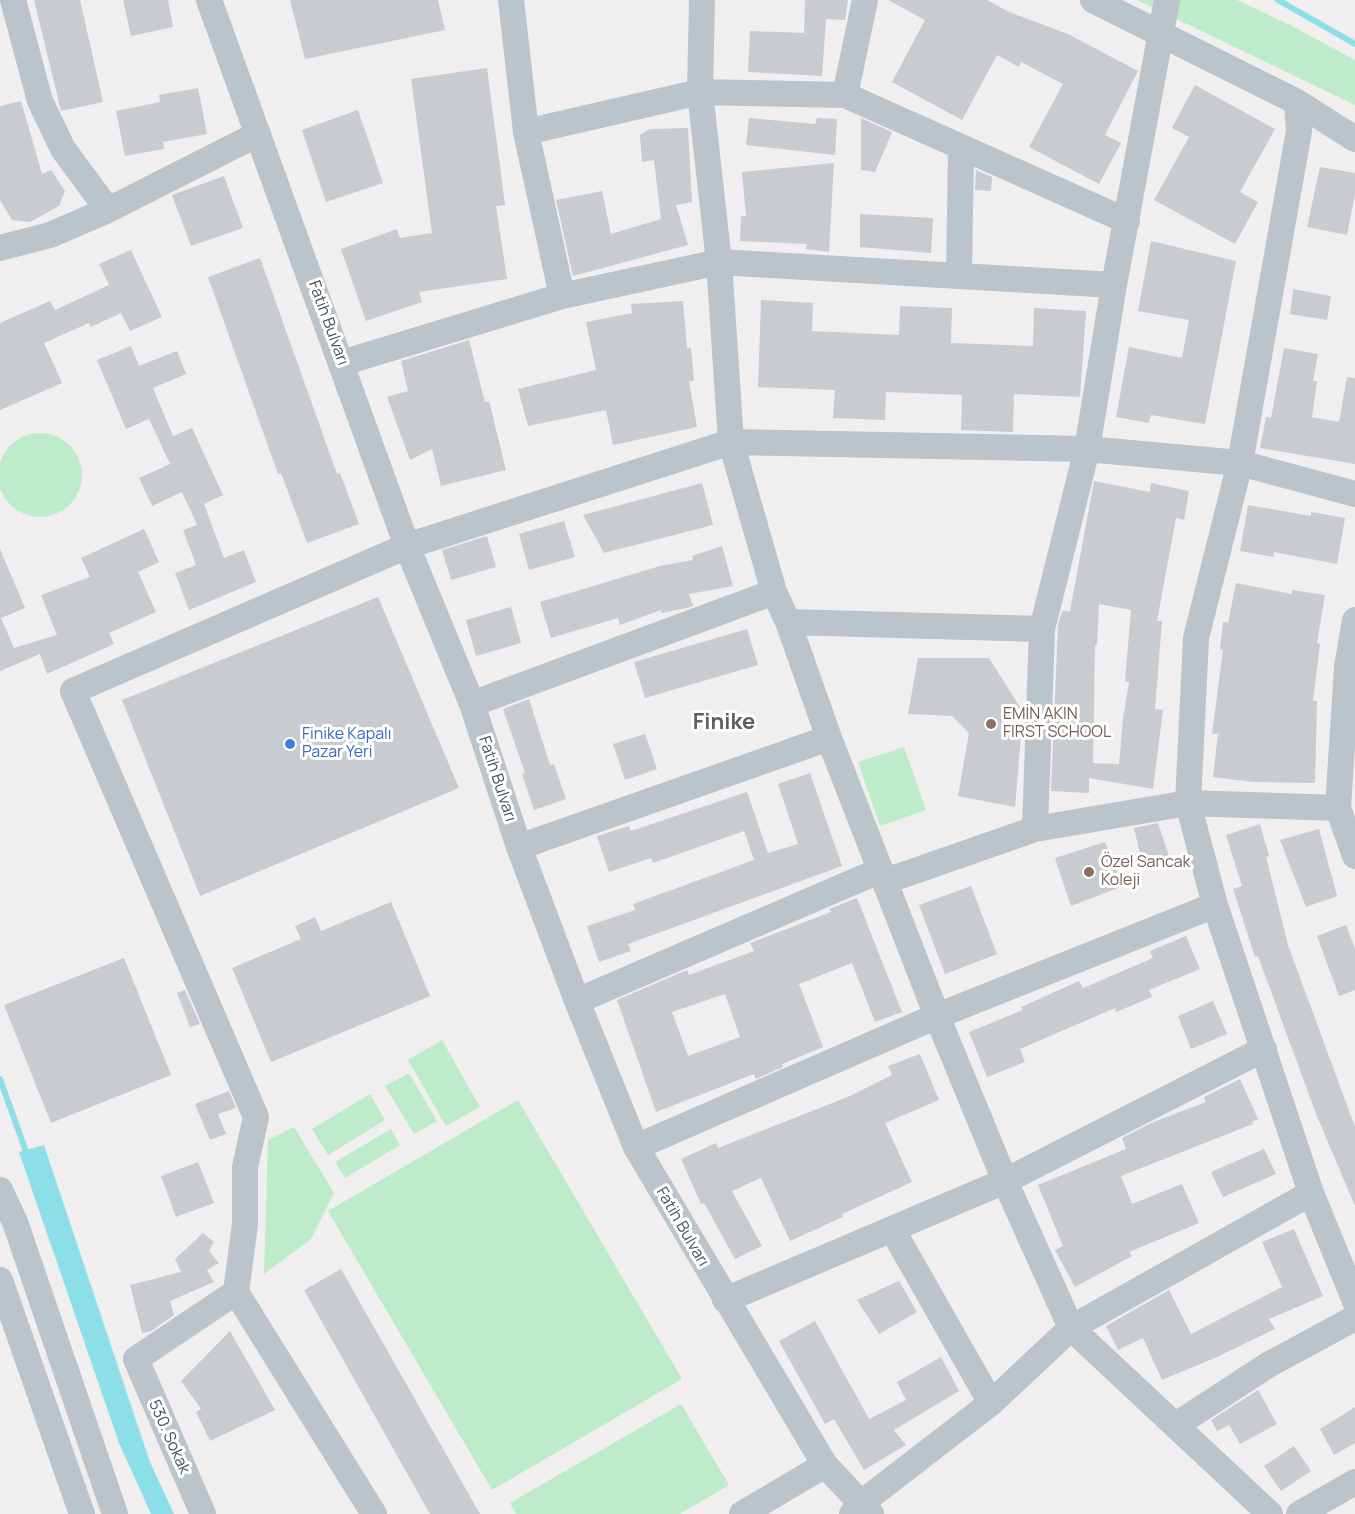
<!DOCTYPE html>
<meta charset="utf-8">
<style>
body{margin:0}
canvas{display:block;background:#f0eeee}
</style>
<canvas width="1355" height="1514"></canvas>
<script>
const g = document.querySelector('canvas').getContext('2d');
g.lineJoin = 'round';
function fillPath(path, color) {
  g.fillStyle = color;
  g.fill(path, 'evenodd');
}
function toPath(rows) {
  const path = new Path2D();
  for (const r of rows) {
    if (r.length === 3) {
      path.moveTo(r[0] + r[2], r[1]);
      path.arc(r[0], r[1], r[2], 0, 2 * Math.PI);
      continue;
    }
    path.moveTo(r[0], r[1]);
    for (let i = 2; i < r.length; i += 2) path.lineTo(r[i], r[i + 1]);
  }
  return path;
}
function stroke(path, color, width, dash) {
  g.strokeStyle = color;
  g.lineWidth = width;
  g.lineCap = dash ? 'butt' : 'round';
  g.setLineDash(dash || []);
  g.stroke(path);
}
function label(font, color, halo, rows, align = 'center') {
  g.font = font + ' Manrope,sans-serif';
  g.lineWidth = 6;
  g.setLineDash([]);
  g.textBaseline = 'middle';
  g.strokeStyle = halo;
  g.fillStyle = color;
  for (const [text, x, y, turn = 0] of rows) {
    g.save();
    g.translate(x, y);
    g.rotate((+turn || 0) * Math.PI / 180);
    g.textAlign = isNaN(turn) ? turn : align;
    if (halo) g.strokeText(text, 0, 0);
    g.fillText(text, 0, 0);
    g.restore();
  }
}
fillPath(toPath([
 [1137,0,1237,0,1290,25,1355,60,1355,105],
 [40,475,42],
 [904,747,926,810,880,826,858,762],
 [442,1040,480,1107,446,1126,408,1060],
 [409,1073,437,1121,414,1134,385,1086],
 [370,1094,385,1120,328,1155,312,1129],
 [518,1100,682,1379,492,1490,328,1211],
 [294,1127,334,1193,311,1239,264,1274,268,1140],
 [391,1129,400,1145,345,1178,335,1162],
 [681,1404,729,1485,680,1514,516,1514,510,1503]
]), '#beecca');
fillPath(toPath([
 [44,1145,150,1462,174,1514,151,1514,119,1443,19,1152]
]), '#8ddfe7');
stroke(toPath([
 [1278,0,1355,44],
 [0,1079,28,1157]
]), '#8ddfe7', 6);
fillPath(toPath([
 [34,0,80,0,103,102,61,111],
 [123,0,168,0,173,27,131,36],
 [290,0,438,0,445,30,305,59],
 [805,0,848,0,845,20,826,19,822,76,748,72,750,31,804,33],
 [888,0,987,0,1009,12,1068,34,1138,71,1105,135,1121,143,1099,184,1029,147,1063,84,1021,62,1019,67,997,55,962,120,892,82,925,20],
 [487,68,505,205,496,206,507,279,419,292,422,302,366,321,341,249,397,229,400,238,432,233,411,79],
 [1195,85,1275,129,1240,192,1258,202,1235,244,1154,200,1189,137,1172,128],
 [198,88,207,134,163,142,164,149,125,156,116,111,160,102,159,95],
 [21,101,42,174,51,170,65,191,59,206,30,222,12,220,0,200,0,106],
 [358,110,383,183,326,202,302,130],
 [749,118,815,124,817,118,837,119,835,155,746,145],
 [861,118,892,132,875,172,861,170],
 [688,128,692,202,676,205,688,245,573,276,556,200,602,191,611,234,661,219,654,160,642,162,640,135,650,129],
 [834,163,829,252,806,249,807,244,740,241,741,216,746,216,742,172],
 [1320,167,1355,173,1355,195,1347,235,1307,227],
 [976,170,992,177,991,191,975,190],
 [224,176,243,228,191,246,172,195],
 [860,214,933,218,931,253,860,247],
 [1151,241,1236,261,1205,424,1151,415,1149,423,1116,417,1129,347,1182,358,1189,320,1138,311],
 [131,250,162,317,130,331,121,313,91,327,89,323,44,343,62,383,0,410,0,323,50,301,55,310,109,285,99,264],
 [260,258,337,474,340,473,359,524,307,543,281,473,278,474,208,277],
 [1293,289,1331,296,1327,320,1290,314],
 [761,300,813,303,812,331,899,335,900,306,952,308,951,343,1033,346,1034,308,1086,311,1080,397,1014,394,1013,432,961,430,962,395,886,392,885,420,833,418,835,390,758,387],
 [683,301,687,348,691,348,694,381,689,381,697,427,613,445,606,410,528,426,518,389,596,370,586,322,632,313,631,304],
 [469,340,485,402,489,401,506,470,441,486,432,449,410,460,387,397,408,391,401,361],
 [131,346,139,366,177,351,186,374,153,388,173,436,192,428,223,495,204,504,224,558,244,550,256,582,189,610,175,573,196,565,183,530,197,525,182,492,152,506,139,478,170,464,149,419,126,429,97,360],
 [1284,348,1318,354,1313,381,1317,381,1312,417,1339,422,1347,377,1355,378,1355,464,1260,448,1266,417,1271,418],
 [1094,481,1150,492,1151,483,1189,491,1184,520,1176,518,1157,621,1162,621,1155,709,1163,710,1153,789,1089,778,1089,793,1051,791,1058,625,1062,611,1070,611],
 [1099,604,1131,610,1125,681,1129,682,1123,718,1119,764,1093,763,1095,645,1097,645],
 [702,483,713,525,604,553,583,515],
 [1248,505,1311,516,1311,512,1345,518,1337,564,1274,552,1274,557,1240,551],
 [564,521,575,557,529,570,519,534],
 [144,529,159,562,138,572,156,612,109,633,114,644,47,674,40,654,0,671,0,549,25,608,1,618,14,648,57,635,41,595,90,577,81,558],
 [487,536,496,567,451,580,442,550],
 [722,546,733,586,689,594,693,606,686,608,662,613,661,610,620,625,618,618,551,638,540,602,660,566,693,560,692,556],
 [1236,583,1292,594,1292,590,1325,595,1317,643,1320,644,1313,701,1317,701,1315,783,1253,782,1213,777,1218,734,1212,734,1223,650,1220,649,1223,622,1228,623],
 [378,597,459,788,200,896,122,700],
 [511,607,521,643,476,656,466,620],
 [747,629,758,665,645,698,634,662],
 [918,658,989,658,1023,712,1015,807,958,796,969,733,952,716,908,714],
 [529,699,550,765,554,764,566,799,534,810,522,774,525,773,503,709],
 [645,734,657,769,625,780,613,744],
 [810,773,842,866,628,944,631,951,599,962,587,926,635,910,633,904,754,860,744,831,653,863,651,858,609,872,597,836,629,826,631,831,747,792,768,853,798,844,778,784],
 [1158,823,1170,859,1143,867,1134,828],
 [1260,824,1269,856,1266,857,1288,945,1355,1127,1355,1206,1316,1114,1258,956,1255,957,1233,889,1242,886,1226,835],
 [1319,829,1337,896,1306,907,1280,840],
 [1105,842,1123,886,1071,906,1055,858],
 [971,886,997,954,945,974,919,905],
 [857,898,902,1012,875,1022,852,963,799,984,823,1047,782,1064,783,1067,756,1079,754,1074,656,1112,617,1000,687,970,689,975,754,951,750,943,831,912,829,909],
 [725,994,740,1037,688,1056,672,1012],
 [391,902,430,996,271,1062,232,968,301,939,295,926,315,917,321,931],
 [1346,925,1355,948,1355,990,1339,996,1317,936],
 [1186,936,1200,969,1149,990,1152,997,1116,1012,1115,1008,1020,1049,1025,1062,987,1077,969,1032,1023,1010,1021,1007,1079,981,1083,988,1153,958,1150,951],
 [124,958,171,1075,51,1123,4,1005],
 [185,990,200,1024,190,1027,177,993],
 [1213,1001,1227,1034,1191,1049,1178,1016],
 [920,1054,939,1100,885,1123,912,1182,842,1214,843,1217,790,1241,761,1178,732,1191,762,1246,735,1259,704,1203,701,1204,681,1159,716,1143,718,1148,850,1096,892,1075,888,1066],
 [1240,1079,1258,1119,1252,1122,1253,1124,1121,1176,1132,1204,1182,1184,1199,1223,1129,1252,1132,1256,1075,1287,1055,1250,1063,1246,1038,1185,1126,1149,1122,1138,1151,1123,1206,1102,1204,1097],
 [229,1091,236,1108,218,1114,226,1134,210,1140,195,1104],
 [1264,1149,1276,1174,1223,1197,1211,1172],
 [198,1162,214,1203,176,1217,161,1176],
 [1294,1229,1323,1296,1269,1319,1275,1329,1217,1357,1162,1380,1143,1338,1118,1350,1106,1326,1169,1290,1191,1334,1282,1287,1262,1242],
 [203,1233,214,1242,209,1251,219,1263,207,1270,214,1282,170,1301,174,1315,151,1331,142,1333,130,1285,181,1272,175,1259],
 [341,1269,480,1514,430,1514,304,1290],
 [899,1281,917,1312,879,1334,857,1300],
 [815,1321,869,1419,906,1400,897,1382,941,1357,959,1391,894,1430,906,1445,864,1470,834,1419,825,1424,779,1341],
 [230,1331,275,1410,210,1441,196,1412,201,1409,181,1381],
 [1258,1390,1277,1424,1240,1444,1229,1425,1217,1431,1211,1420],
 [1355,1407,1355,1443,1334,1455,1320,1429],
 [1294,1446,1311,1471,1281,1491,1264,1466]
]), '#c8ccd0');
stroke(toPath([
 [13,0,40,101,63,149,108,210],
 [209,0,407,546,472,704,519,847,577,1001,636,1147,825,1465,871,1514],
 [511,0,526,132,562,296],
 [702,0,700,92,719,262,731,442,774,592,788,622,829,738,937,1016,1005,1181,1071,1328,1270,1514],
 [1093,0,1297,102,1299,131,1240,463,1196,638,1188,803,1215,905,1311,1193,1355,1301],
 [845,95,865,0],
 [1297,102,1355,139],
 [526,132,700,92,845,95,1127,221],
 [0,248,50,235,108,210,258,134],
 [959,276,961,147],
 [342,363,562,296,719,262,1114,285],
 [788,622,1042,629],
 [472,704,774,592],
 [1338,808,1355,856],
 [1035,829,1042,629,1087,449,1114,285,1167,0],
 [519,847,829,738],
 [886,881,1035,829,1188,803,1338,808,1347,667,1355,620],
 [577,1001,881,870],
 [636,1147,937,1016,1215,905],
 [0,1190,15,1222,115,1514],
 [892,1229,991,1403],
 [0,1280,82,1514],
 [236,1292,374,1514],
 [725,1300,1005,1181,1264,1049],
 [1176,1425,1268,1365,1355,1318],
 [203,1514,136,1359,236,1292,245,1224,245,1167,256,1117,73,691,407,546,731,442,1087,449,1240,463,1355,494],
 [742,1514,825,1465],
 [852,1514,860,1504,991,1403,1071,1328,1311,1193],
 [1299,1514,1355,1482]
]), '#bac4ca', 26);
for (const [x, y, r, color] of [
 [991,724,6,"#8d6e63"],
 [290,744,6,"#3f7fe0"],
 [1089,872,6,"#8d6e63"]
]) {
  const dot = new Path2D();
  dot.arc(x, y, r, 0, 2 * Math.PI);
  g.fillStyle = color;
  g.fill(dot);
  stroke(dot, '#fff', 2);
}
label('16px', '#47535a', '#fff', [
 ["Fatih Bulvarı",328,323,70],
 ["Fatih Bulvarı",497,779,72],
 ["Fatih Bulvarı",682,1227,60],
 ["530. Sokak",169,1437,66]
]);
label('16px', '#785e54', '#fff', [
 ["EMİN AKIN",1003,715],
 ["FIRST SCHOOL",1003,733],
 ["Özel Sancak",1101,863],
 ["Koleji",1101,881]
], 'left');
label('16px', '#366cbe', '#fff', [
 ["Finike Kapalı",302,735],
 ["Pazar Yeri",302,753]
], 'left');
label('bold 22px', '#5b5f62', '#fff', [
 ["Finike",724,723]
]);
</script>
